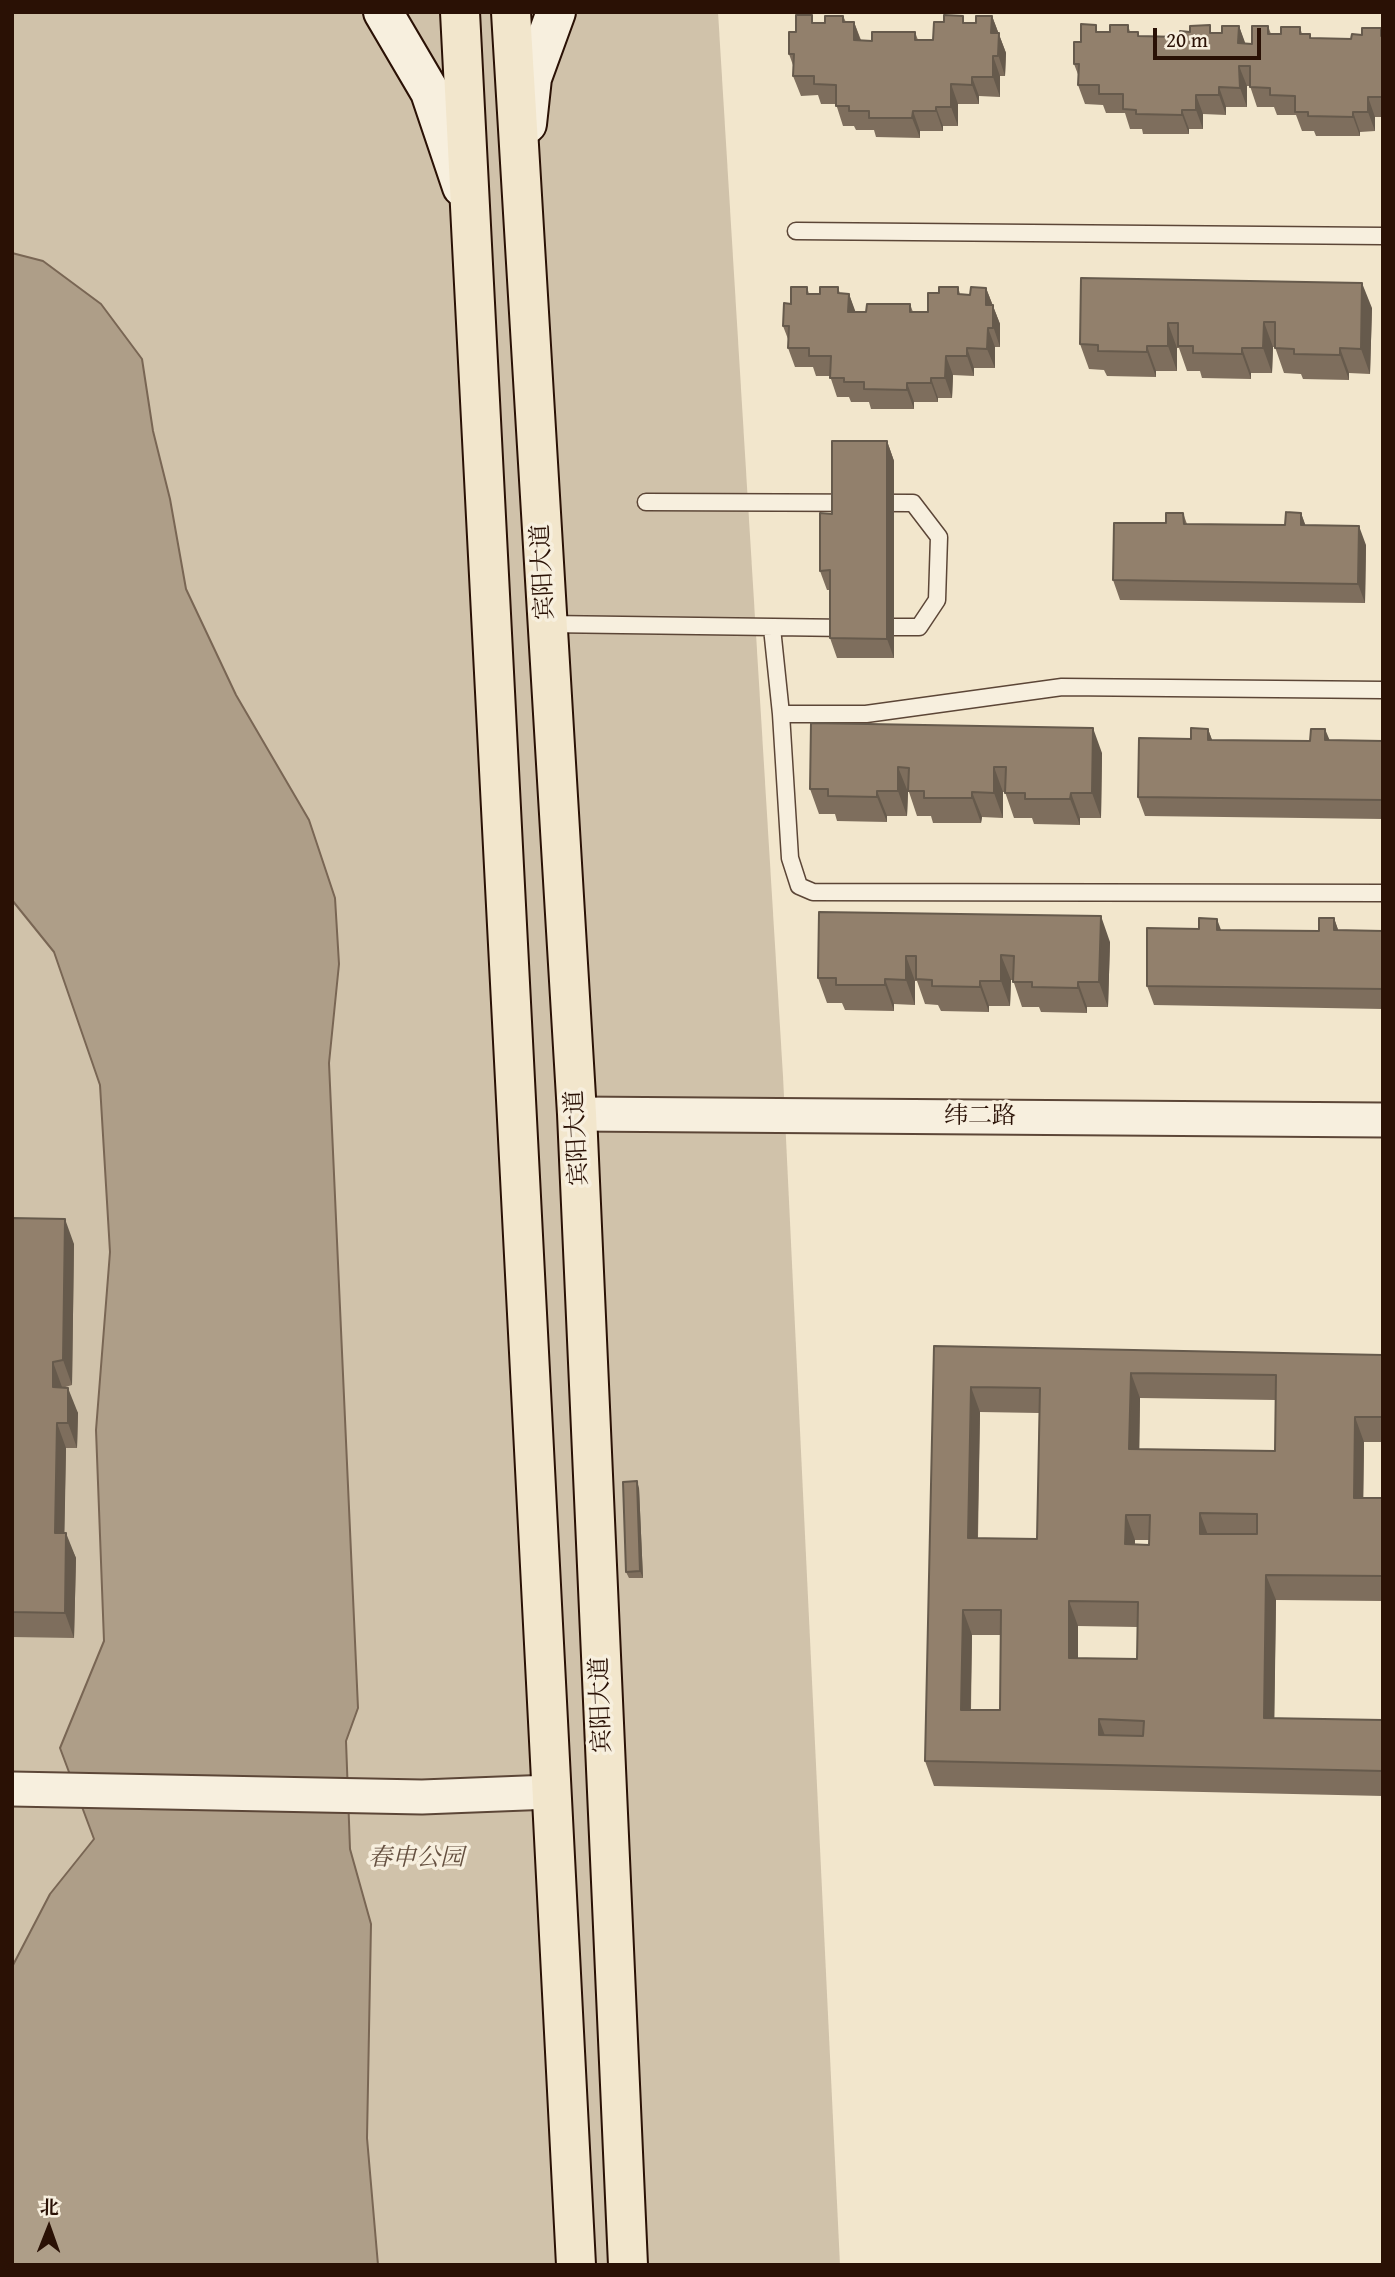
<!DOCTYPE html>
<meta charset="utf-8">
<style>
body{margin:0}
#map{position:relative;width:1395px;height:2277px;overflow:hidden;background:#f2e6cc;font-family:"Gentium Book Plus","Noto Serif SC",serif}
canvas{display:block}
.frame{position:absolute;inset:0;border:14px solid #2a1105;pointer-events:none}
.north{position:absolute;left:14px;top:2193px;width:70px;height:70px;-webkit-text-stroke:5px #f7efde;paint-order:stroke;rotate:1deg;font-size:19px;font-weight:700;line-height:28px;text-align:center;color:#2a1105}
.north::after{content:'';display:block;margin:auto;width:24px;height:32px;background:#2a1105;clip-path:polygon(50% 0,100% 100%,50% 72%,0 100%)}
.scale{position:absolute;left:1153px;top:28px;width:108px;height:32px;box-sizing:border-box;border:4px solid #2a1105;border-top:0;padding-left:9px;font-size:21px;line-height:24px;white-space:nowrap;color:#2a1105;-webkit-text-stroke:5px #f7efde;paint-order:stroke}
</style>
<div id="map">
<canvas width="1395" height="2277"></canvas>
<div class="frame"></div>
<div class="north">北</div>
<div class="scale">20 m</div>
</div>
<script>
const g = document.querySelector('canvas').getContext('2d');
g.lineJoin = 'round';
function fillPath(path, color) {
  g.fillStyle = color;
  g.fill(path, 'evenodd');
}
function toPath(rows) {
  const path = new Path2D();
  for (const r of rows) {
    path.moveTo(r[0], r[1]);
    for (let i = 2; i < r.length; i += 2) path.lineTo(r[i], r[i + 1]);
  }
  return path;
}
function stroke(path, color, width, dash) {
  g.strokeStyle = color;
  g.lineWidth = width;
  g.lineCap = dash ? 'butt' : 'round';
  g.setLineDash(dash || []);
  g.stroke(path);
}
function label(font, color, halo, rows, align = 'center') {
  g.font = font + ' "Gentium Book Plus","Noto Serif SC",serif';
  g.lineWidth = 7;
  g.setLineDash([]);
  g.textBaseline = 'middle';
  g.strokeStyle = halo;
  g.fillStyle = color;
  for (const [text, x, y, turn = 0] of rows) {
    g.save();
    g.translate(x, y);
    g.rotate((+turn || 0) * Math.PI / 180);
    g.textAlign = isNaN(turn) ? turn : align;
    if (halo) g.strokeText(text, 0, 0);
    g.fillText(text, 0, 0);
    g.restore();
  }
}
fillPath(toPath([
 [12,12,718,12,783,1076,840,2265,12,2265]
]), '#d0c2aa');
const water = toPath([
 [12,253,43,261,101,304,142,359,153,431,170,499,186,589,236,695,309,820,335,898,339,964,329,1063,358,1708,346,1741,350,1849,371,1924,367,2138,378,2265,12,2265,12,1967,50,1894,94,1839,60,1748,104,1641,96,1430,110,1252,100,1085,54,952,12,900,12,253]
]);
fillPath(water, '#ae9e88');
stroke(water, '#796654', 2);
const lane = toPath([
 [796,231,1383,236],
 [646,502,913,503,939,537,937,600,919,627,875,627],
 [547,624,849,628],
 [772,628,781,714,790,858,799,886,813,892,1383,893],
 [781,714,866,714,1062,687,1383,690]
]);
const street = toPath([
 [577,1114,1383,1120],
 [12,1789,422,1797,551,1792]
]);
const secondary = toPath([
 [383,12,430,92,462,187],
 [527,124,532,78,556,12]
]);
const highway = toPath([
 [460,12,576,2265],
 [511,12,577,1114,628,2265]
]);
stroke(lane, '#5c4637', 19);
stroke(street, '#5c4637', 37);
stroke(secondary, '#2a1105', 42);
stroke(highway, '#2a1105', 42);
stroke(lane, '#f7efde', 16);
stroke(street, '#f7efde', 33);
stroke(secondary, '#f7efde', 38);
stroke(highway, '#f2e6cc', 38);
fillPath(toPath([
 [843,16,846,22,854,22,861,40,872,41,915,32,918,40,933,40,966,23,976,23,992,16,1006,53,1005,76,1000,76,1000,97,979,96,979,104,958,104,958,126,943,126,943,131,920,131,920,138,876,137,874,130,856,130,854,126,843,126,836,104,821,104,818,95,801,96,793,76,794,68,789,54,796,32,815,23,825,23],
 [1128,25,1130,32,1139,36,1180,37,1213,33,1222,33,1239,26,1245,44,1252,44,1268,26,1271,34,1281,34,1300,27,1302,34,1312,38,1351,39,1383,34,1383,117,1375,117,1375,131,1360,132,1360,136,1316,136,1314,131,1302,131,1296,115,1277,115,1274,107,1257,107,1250,86,1247,86,1247,107,1226,107,1226,115,1203,114,1203,129,1189,129,1189,134,1143,134,1142,129,1130,129,1125,113,1106,113,1103,105,1085,104,1078,85,1079,77,1074,64,1081,42,1099,32,1110,32],
 [1081,278,1372,308,1370,374,1349,373,1349,380,1303,379,1301,374,1284,373,1275,347,1273,347,1272,373,1251,373,1251,379,1202,378,1200,371,1187,371,1179,348,1177,348,1177,371,1156,371,1156,377,1107,376,1104,370,1089,369,1080,344],
 [807,287,809,294,820,294,838,287,840,294,849,294,855,312,866,312,910,304,913,312,928,312,939,293,958,287,960,294,970,295,986,288,1000,324,1000,347,995,347,995,368,974,368,974,376,953,375,952,398,938,398,938,402,914,402,914,409,871,409,869,402,851,402,849,397,837,397,830,376,816,376,813,367,795,367,788,348,788,339,783,326,791,304],
 [887,441,894,461,894,658,837,658,830,638,830,590,827,590,820,571,832,514],
 [1183,513,1187,524,1285,525,1301,513,1305,525,1366,545,1365,603,1120,600,1113,580,1166,523],
 [811,723,1102,753,1101,818,1080,818,1080,825,1034,824,1032,818,1014,818,1005,792,1003,792,1003,818,982,817,981,823,933,823,931,816,917,816,909,792,908,792,907,816,887,816,887,822,837,821,835,814,819,814,810,789],
 [1208,729,1212,740,1383,741,1383,819,1145,816,1138,797,1191,739],
 [819,912,1110,942,1108,1007,1087,1007,1087,1013,1041,1012,1039,1007,1022,1007,1013,980,1011,980,1010,1006,989,1006,989,1012,941,1011,938,1005,925,1004,917,981,915,981,915,1005,894,1004,894,1011,845,1010,842,1003,827,1003,818,978],
 [1334,918,1338,930,1383,931,1383,1009,1154,1005,1147,986,1221,930,1319,931],
 [12,1218,74,1244,72,1385,62,1388,78,1413,77,1448,66,1448,64,1533,76,1558,74,1638,12,1637],
 [934,1346,1383,1355,1383,1442,1364,1442,1363,1498,1383,1498,1383,1601,1276,1600,1274,1719,1383,1720,1383,1796,934,1786,925,1761],
 [1140,1398,1275,1400,1275,1451,1139,1449],
 [980,1412,1039,1413,1037,1539,978,1538],
 [1135,1540,1149,1540,1149,1545,1135,1545],
 [1078,1626,1137,1627,1137,1659,1078,1658],
 [972,1635,1001,1635,1000,1710,971,1710],
 [639,1488,643,1578,629,1578,626,1572]
]), '#7e6e5d');
fillPath(toPath([
 [992,16,1006,53,1005,76,991,33],
 [854,22,861,42,854,40],
 [1239,26,1246,45,1238,43],
 [993,56,1000,76,1000,97,993,77],
 [1239,66,1247,86,1247,107,1240,88],
 [972,77,979,96,979,104,972,85],
 [951,84,958,104,958,126,951,107],
 [1219,87,1226,107,1226,115,1219,95],
 [1196,95,1203,114,1203,129,1196,110],
 [1368,97,1375,117,1375,131,1368,112],
 [936,107,943,126,943,131,936,111],
 [1182,110,1189,129,1189,134,1182,115],
 [913,111,920,131,920,138,912,118],
 [1353,112,1360,132,1360,136,1353,117],
 [1362,283,1372,308,1370,374,1361,349],
 [986,288,1000,324,1000,347,986,305],
 [849,294,856,313,848,312],
 [1264,322,1273,347,1272,373,1263,348],
 [1168,323,1177,348,1177,371,1168,346],
 [988,328,995,347,995,368,987,349],
 [1147,346,1156,371,1156,377,1147,352],
 [967,348,974,368,974,376,967,356],
 [1242,348,1251,373,1251,379,1242,354],
 [1340,348,1349,373,1349,380,1340,355],
 [946,356,953,375,952,398,945,378],
 [931,378,938,398,938,402,931,383],
 [907,383,914,402,914,409,907,390],
 [887,441,894,461,894,658,887,639],
 [1301,513,1308,532,1301,525],
 [1359,526,1366,545,1365,603,1358,584],
 [1093,728,1102,753,1101,818,1092,793],
 [1208,729,1215,748,1208,740],
 [1325,729,1333,748,1325,740],
 [898,767,908,792,907,816,898,791],
 [994,767,1003,792,1003,818,994,793],
 [877,791,887,816,887,822,877,797],
 [972,792,982,817,981,823,972,798],
 [1071,793,1080,818,1080,825,1070,799],
 [1101,916,1110,942,1108,1007,1099,982],
 [1334,918,1341,938,1334,930],
 [1217,919,1224,938,1217,930],
 [1001,955,1011,980,1010,1006,1001,981],
 [906,956,915,981,915,1005,906,980],
 [885,979,894,1004,894,1011,885,985],
 [980,981,989,1006,989,1012,980,987],
 [1078,982,1087,1007,1087,1013,1078,988],
 [65,1219,74,1244,72,1385,63,1360],
 [53,1362,62,1387,62,1413,53,1387],
 [1131,1373,1140,1398,1139,1474,1129,1449],
 [971,1387,980,1412,977,1563,968,1538],
 [68,1388,78,1413,77,1448,68,1423],
 [1355,1417,1364,1442,1363,1523,1354,1498],
 [57,1423,66,1448,64,1558,55,1533],
 [637,1481,639,1488,643,1578,640,1571],
 [1200,1513,1209,1538,1200,1534],
 [1126,1515,1135,1540,1134,1570,1125,1544],
 [66,1533,76,1558,74,1638,65,1613],
 [1266,1575,1276,1600,1274,1744,1264,1718],
 [1069,1601,1078,1626,1078,1683,1069,1658],
 [963,1610,972,1635,970,1735,961,1710],
 [1099,1719,1108,1744,1099,1735]
]), '#665a4c');
const building = toPath([
 [796,15,812,15,812,23,825,23,825,16,843,16,843,22,854,22,854,40,872,41,872,32,915,32,915,40,933,40,934,22,944,22,944,15,963,16,963,23,976,23,976,16,992,16,991,33,999,33,998,56,993,56,993,77,972,77,972,85,951,84,951,107,936,107,936,111,913,111,912,118,869,118,869,111,849,111,849,106,836,106,836,85,814,84,814,76,793,76,794,54,789,54,789,32,796,32,796,15],
 [1081,24,1096,25,1096,32,1110,32,1110,25,1128,25,1128,32,1138,32,1138,36,1180,37,1180,31,1190,32,1190,26,1210,25,1210,33,1222,33,1222,26,1239,26,1238,43,1252,44,1252,26,1268,26,1268,34,1281,34,1281,27,1300,27,1300,34,1310,34,1310,38,1351,39,1352,34,1362,35,1362,28,1381,28,1381,36,1383,36,1383,97,1368,97,1368,112,1353,112,1353,117,1308,116,1308,112,1295,112,1295,96,1270,95,1270,88,1250,87,1250,66,1239,66,1240,88,1219,87,1219,95,1196,95,1196,110,1182,110,1182,115,1136,114,1136,110,1123,109,1123,94,1099,94,1099,85,1078,85,1079,64,1074,64,1074,42,1081,42,1081,24],
 [1081,278,1362,283,1361,349,1340,348,1340,355,1294,354,1294,349,1275,348,1275,322,1264,322,1263,348,1242,348,1242,354,1193,353,1193,346,1178,346,1178,323,1168,323,1168,346,1147,346,1147,352,1098,351,1098,345,1080,344,1081,278],
 [791,287,807,287,807,294,820,294,820,287,838,287,838,293,849,294,848,312,866,312,867,304,910,304,910,312,928,312,928,293,939,293,939,287,958,287,958,294,970,295,971,287,986,288,986,305,993,305,993,328,988,328,987,349,967,348,967,356,946,356,945,378,931,378,931,383,907,383,907,390,864,389,864,382,844,382,844,378,830,378,831,356,809,356,809,348,788,348,789,326,783,326,784,303,791,304,791,287],
 [832,441,887,441,887,639,830,638,830,570,820,571,820,513,832,514,832,441],
 [1286,512,1301,513,1301,525,1359,526,1358,584,1113,580,1114,523,1166,523,1166,513,1183,513,1184,524,1285,525,1286,512],
 [811,723,1093,728,1092,793,1071,793,1070,799,1025,799,1025,793,1005,793,1006,767,994,767,994,793,972,792,972,798,924,798,924,791,908,791,909,768,898,767,898,791,877,791,877,797,828,796,828,789,810,789,811,723],
 [1191,728,1208,729,1208,740,1310,741,1311,729,1325,729,1325,740,1383,741,1383,800,1138,797,1139,738,1191,739,1191,728],
 [819,912,1101,916,1099,982,1078,982,1078,988,1032,987,1032,982,1013,982,1014,956,1001,955,1001,981,980,981,980,987,932,986,932,980,916,979,916,956,906,956,906,980,885,979,885,985,836,985,836,978,818,978,819,912],
 [1199,918,1217,919,1217,930,1319,931,1319,918,1334,918,1334,930,1383,931,1383,989,1147,986,1147,928,1199,929,1199,918],
 [12,1218,65,1219,63,1360,53,1362,53,1387,68,1388,68,1423,57,1423,55,1533,66,1533,65,1613,12,1612,12,1218],
 [934,1346,1383,1355,1383,1417,1355,1417,1354,1498,1383,1498,1383,1576,1266,1575,1264,1718,1383,1720,1383,1771,925,1761,934,1346],
 [1131,1373,1276,1375,1275,1451,1129,1449,1131,1373],
 [971,1387,1040,1388,1037,1539,968,1538,971,1387],
 [1200,1513,1257,1514,1257,1534,1200,1534,1200,1513],
 [1126,1515,1150,1515,1149,1545,1125,1544,1126,1515],
 [1069,1601,1138,1602,1137,1659,1069,1658,1069,1601],
 [963,1610,1001,1610,1000,1710,961,1710,963,1610],
 [1099,1719,1144,1721,1143,1736,1099,1735,1099,1719],
 [637,1481,640,1571,626,1572,623,1482,637,1481]
]);
fillPath(building, '#92806c');
stroke(building, '#665a4c', 2);
label('24px', '#2a1105', '#f7efde', [
 ["宾阳大道",544,572,-93],
 ["纬二路",980,1117],
 ["宾阳大道",578,1138,-93],
 ["宾阳大道",602,1705,-92]
]);
label('italic 24px', '#644f3f', '#f7efde', [
 ["春申公园",416,1859]
]);
</script>
